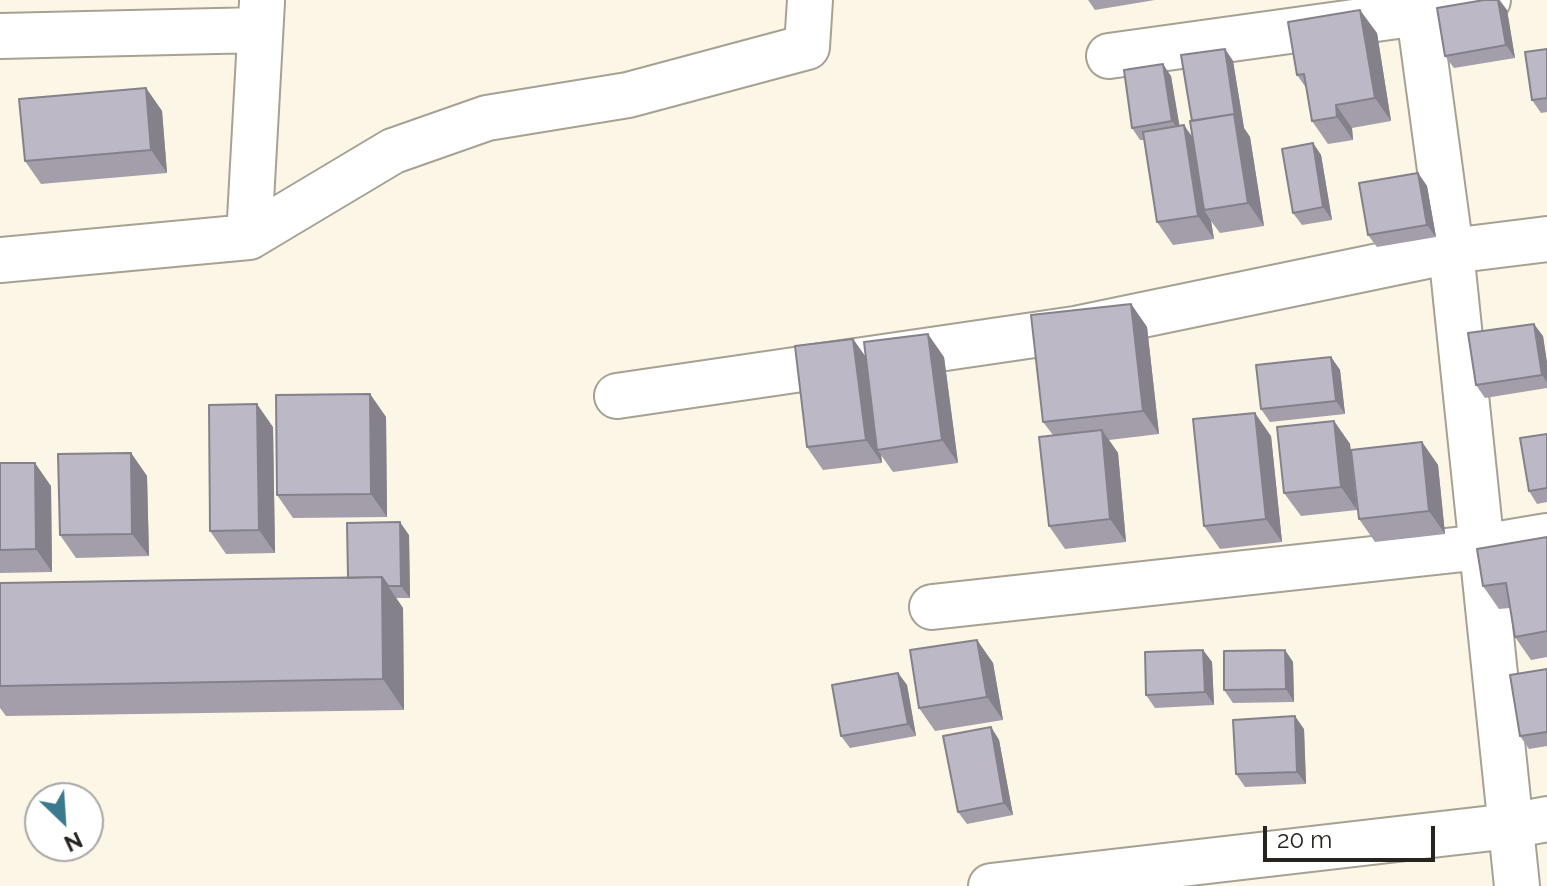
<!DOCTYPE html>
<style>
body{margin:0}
#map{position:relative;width:1547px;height:886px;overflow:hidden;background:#fcf6e7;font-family:Raleway,sans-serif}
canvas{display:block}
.north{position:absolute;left:24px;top:782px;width:80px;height:80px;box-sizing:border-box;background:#fff;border:2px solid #a8a7a5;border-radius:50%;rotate:155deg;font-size:22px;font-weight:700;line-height:32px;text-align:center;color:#26241e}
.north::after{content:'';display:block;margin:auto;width:28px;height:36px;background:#3b798f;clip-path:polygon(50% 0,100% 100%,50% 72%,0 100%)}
.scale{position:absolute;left:1263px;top:826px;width:172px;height:36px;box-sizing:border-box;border:4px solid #26241e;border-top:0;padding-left:10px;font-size:24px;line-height:28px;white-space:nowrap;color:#26241e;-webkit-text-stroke:6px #fff;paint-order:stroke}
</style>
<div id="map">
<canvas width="1547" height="886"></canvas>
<div class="north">N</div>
<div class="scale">20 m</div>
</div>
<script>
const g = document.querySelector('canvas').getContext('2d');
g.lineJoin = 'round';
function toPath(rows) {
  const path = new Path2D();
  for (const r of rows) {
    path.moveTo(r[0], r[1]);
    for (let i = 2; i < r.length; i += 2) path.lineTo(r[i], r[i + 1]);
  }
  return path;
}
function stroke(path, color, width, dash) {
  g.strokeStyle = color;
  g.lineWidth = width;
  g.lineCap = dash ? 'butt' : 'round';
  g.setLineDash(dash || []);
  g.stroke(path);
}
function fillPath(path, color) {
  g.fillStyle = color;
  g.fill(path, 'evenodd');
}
const minor = toPath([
 [1417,0,1451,251,1517,886],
 [0,36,260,30],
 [1109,56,1419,13,1488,0],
 [249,237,262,2],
 [0,260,249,237,393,151,487,118,628,95,807,47,810,0],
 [617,396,1075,329,1451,251,1547,239],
 [932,607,1482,547,1547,536],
 [991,886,1510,826,1547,819]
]);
stroke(minor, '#a6a193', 48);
stroke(minor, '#fff', 44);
fillPath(toPath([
 [1088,0,1155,0,1095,10],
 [1484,0,1500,0,1507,10,1515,58,1454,68,1445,56],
 [1377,33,1391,121,1352,128,1353,140,1328,144,1312,121,1307,89,1297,75],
 [1225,49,1233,61,1244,128,1250,137,1264,226,1220,233,1211,221,1214,239,1173,245,1157,222,1144,140,1140,140,1132,128,1171,76,1179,126,1193,138,1192,121],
 [1547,49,1547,112,1541,113,1532,100],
 [146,88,162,111,167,173,41,184,25,161],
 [1313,143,1321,155,1332,220,1302,225,1293,213],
 [1418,173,1427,186,1436,237,1377,247,1368,235],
 [1131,304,1147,327,1159,434,1109,440,1118,453,1126,542,1065,549,1049,526,1053,435,1043,422],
 [1543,336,1547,363,1547,388,1485,398,1476,385],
 [853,339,866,357,944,357,958,463,893,472,881,455,882,463,823,470,807,447],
 [1331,357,1340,370,1345,414,1270,422,1261,409],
 [370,394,386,417,387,517,293,518,277,495],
 [1334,421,1350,444,1357,510,1301,516,1284,493],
 [273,427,275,553,226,554,210,531],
 [1547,434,1547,502,1537,504,1529,491],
 [1271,436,1282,542,1220,549,1204,526],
 [1422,442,1438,465,1445,534,1375,542,1359,519],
 [131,453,147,476,149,556,76,558,60,535],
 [0,463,51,486,52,572,0,573],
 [409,535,410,598,396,598,403,608,404,710,6,716,0,708,0,583,348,578],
 [1547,537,1547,657,1531,660,1515,637,1510,608,1499,609,1483,586],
 [977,640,993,663,1003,720,935,731,919,708],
 [1203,650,1212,662,1214,705,1155,708,1146,695],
 [1285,650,1293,662,1294,702,1233,703,1224,690],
 [1547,669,1547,746,1529,749,1520,736],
 [898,673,907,685,916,736,850,748,841,736],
 [991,727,999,740,1013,815,967,824,958,812],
 [1304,729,1306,784,1245,787,1236,774]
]), '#a39eaa');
fillPath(toPath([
 [1498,0,1507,10,1515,58,1506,45],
 [1360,10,1377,33,1391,121,1375,98],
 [1225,49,1233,61,1244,128,1250,137,1264,226,1248,203],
 [1163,64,1171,76,1181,134,1172,121],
 [146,88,162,111,167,173,151,150],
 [1336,105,1352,128,1353,140,1337,117],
 [1184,125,1200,148,1204,210,1211,221,1214,239,1198,216],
 [1313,143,1321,155,1332,220,1323,207],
 [1418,173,1427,186,1436,237,1427,225],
 [1131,304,1147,327,1159,434,1143,411],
 [1534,324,1543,336,1547,363,1547,382,1542,375],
 [928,334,944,357,958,463,942,440],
 [853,339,869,362,877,450,881,454,882,463,866,440],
 [1331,357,1340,370,1345,414,1336,401],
 [370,394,386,417,387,517,371,494],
 [257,404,273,427,275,553,259,530],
 [1255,413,1271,436,1282,542,1266,519],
 [1334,421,1350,444,1357,510,1341,487],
 [1102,430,1118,453,1126,542,1110,519],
 [1422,442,1438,465,1445,534,1429,511],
 [131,453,147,476,149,556,132,534],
 [35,463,51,486,52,572,36,549],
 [400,522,409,535,410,598,401,586],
 [382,577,403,608,404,710,383,679],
 [977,640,993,663,1003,720,987,697],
 [1203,650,1212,662,1214,705,1205,692],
 [1285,650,1293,662,1294,702,1286,689],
 [898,673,907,685,916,736,908,724],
 [1295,716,1304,729,1306,784,1297,772],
 [991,727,999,740,1013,815,1004,803]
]), '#84818b');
const building = toPath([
 [1484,0,1498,0,1506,45,1445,56,1437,8,1484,0],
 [1360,10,1375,98,1336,105,1337,117,1312,121,1304,74,1297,75,1288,22,1360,10],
 [1225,49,1235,116,1234,114,1192,121,1181,55,1225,49],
 [1547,49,1547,98,1532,100,1525,52,1547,49],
 [1163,64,1172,121,1132,128,1124,70,1163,64],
 [146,88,151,150,25,161,19,99,146,88],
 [1234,114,1248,203,1204,210,1190,121,1234,114],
 [1184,125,1198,216,1157,222,1143,132,1184,125],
 [1313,143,1323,207,1293,213,1282,149,1313,143],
 [1418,173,1427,225,1368,235,1359,183,1418,173],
 [1131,304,1143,411,1043,422,1031,315,1131,304],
 [1534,324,1542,375,1476,385,1468,333,1534,324],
 [928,334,942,440,877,450,864,342,928,334],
 [853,339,866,440,807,447,795,346,853,339],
 [1331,357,1336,401,1261,409,1256,365,1331,357],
 [370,394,371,494,277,495,276,395,370,394],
 [257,404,259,530,210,531,209,405,257,404],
 [1255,413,1266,519,1204,526,1193,419,1255,413],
 [1334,421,1341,487,1284,493,1277,427,1334,421],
 [1102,430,1110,519,1049,526,1039,437,1102,430],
 [1547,434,1547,488,1529,491,1520,438,1547,434],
 [1422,442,1429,511,1359,519,1351,450,1422,442],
 [131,453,132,534,60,535,58,454,131,453],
 [0,463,35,463,36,549,0,550,0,463],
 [400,522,401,586,388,586,382,577,348,578,347,523,400,522],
 [1547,537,1547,631,1515,637,1506,583,1483,586,1477,549,1547,537],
 [382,577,383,679,0,686,0,583,382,577],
 [977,640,987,697,919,708,910,650,977,640],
 [1203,650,1205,692,1146,695,1145,652,1203,650],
 [1285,650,1286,689,1224,690,1224,651,1285,650],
 [1547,669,1547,732,1520,736,1510,675,1547,669],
 [898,673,908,724,841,736,832,685,898,673],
 [1295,716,1297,772,1236,774,1233,720,1295,716],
 [991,727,1004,803,958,812,943,736,991,727]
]);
fillPath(building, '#bdb8c6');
stroke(building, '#84818b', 2);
</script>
